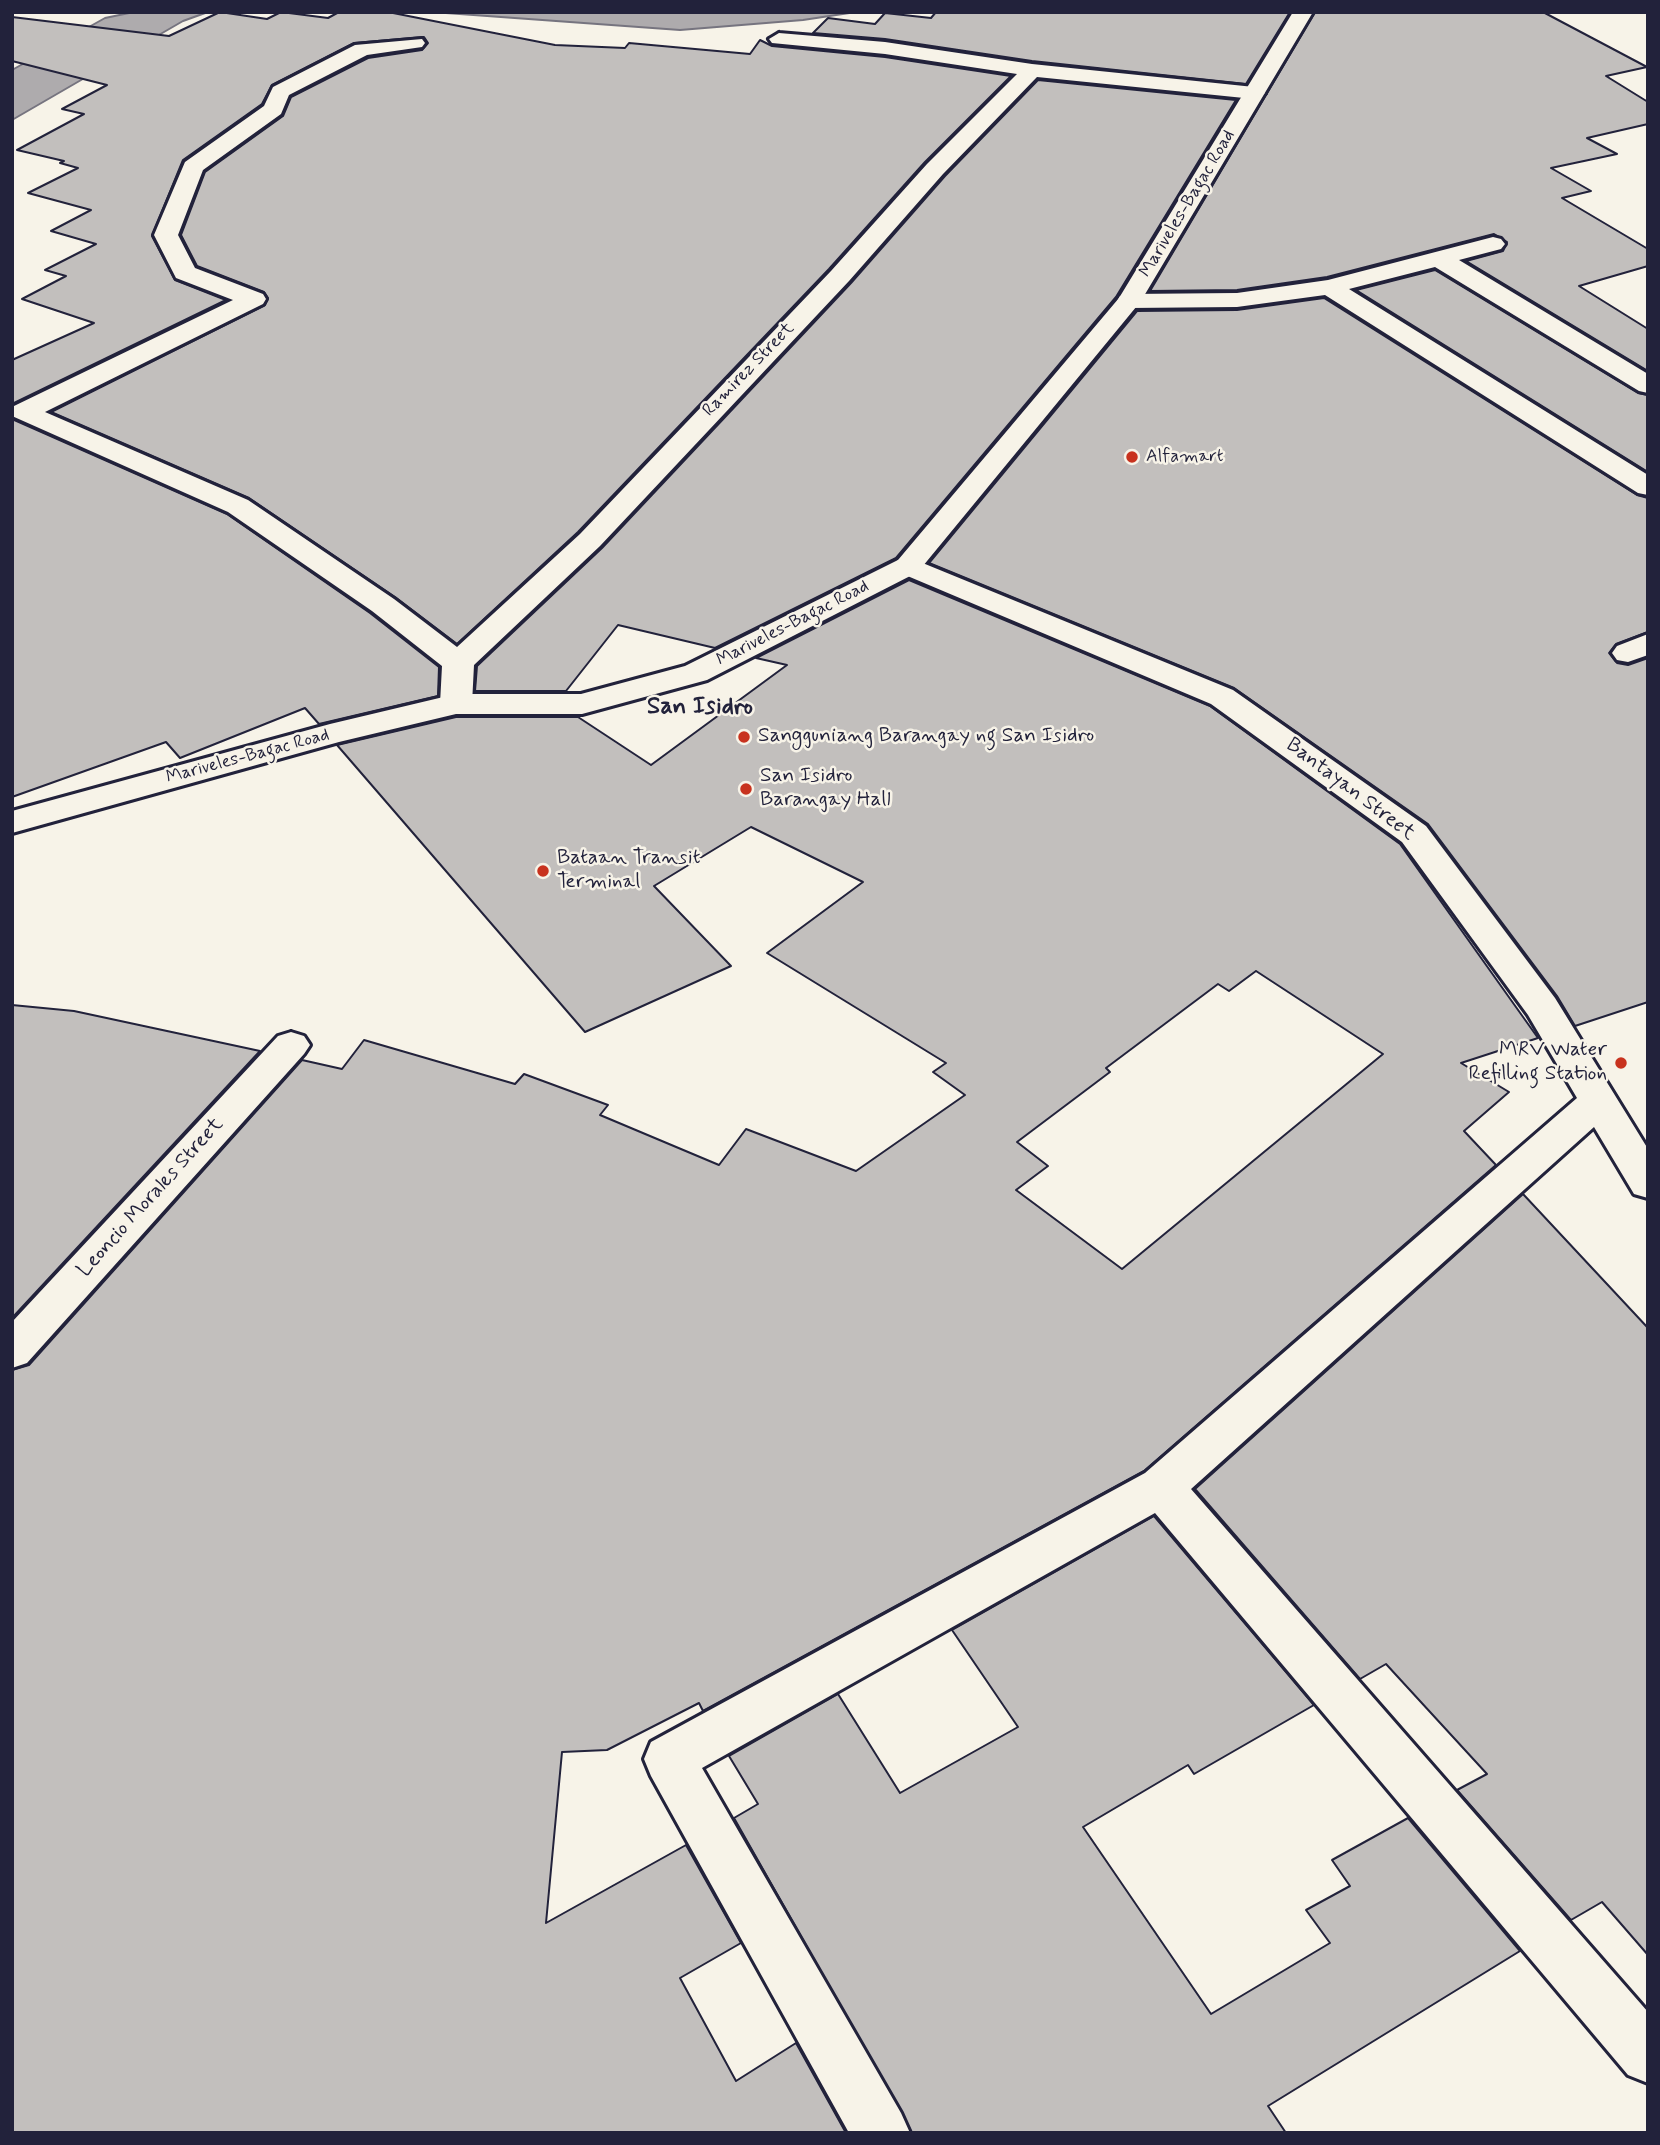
<!DOCTYPE html>
<style>
body{margin:0}
#map{position:relative;width:1660px;height:2145px;overflow:hidden;background:#f7f3e8;font-family:Mynerve,sans-serif}
canvas{display:block}
.frame{position:absolute;inset:0;border:14px solid #22223b;pointer-events:none}
</style>
<div id="map">
<canvas width="1660" height="2145"></canvas>
<div class="frame"></div>
</div>
<script>
const g = document.querySelector('canvas').getContext('2d');
g.lineJoin = 'round';
function fillPath(path, color) {
  g.fillStyle = color;
  g.fill(path, 'evenodd');
}
function toPath(rows) {
  const path = new Path2D();
  for (const r of rows) {
    path.moveTo(r[0], r[1]);
    for (let i = 2; i < r.length; i += 2) path.lineTo(r[i], r[i + 1]);
  }
  return path;
}
function stroke(path, color, width, dash) {
  g.strokeStyle = color;
  g.lineWidth = width;
  g.lineCap = dash ? 'butt' : 'round';
  g.setLineDash(dash || []);
  g.stroke(path);
}
function label(font, color, halo, rows, align = 'center') {
  g.font = font + ' Mynerve,sans-serif';
  g.lineWidth = 5;
  g.setLineDash([]);
  g.textBaseline = 'middle';
  g.strokeStyle = halo;
  g.fillStyle = color;
  for (const [text, x, y, turn = 0] of rows) {
    g.save();
    g.translate(x, y);
    g.rotate((+turn || 0) * Math.PI / 180);
    g.textAlign = isNaN(turn) ? turn : align;
    if (halo) g.strokeText(text, 0, 0);
    g.fillText(text, 0, 0);
    g.restore();
  }
}
const water = toPath([
 [134,12,208,12,183,21,12,120,12,70,105,18,134,12],
 [432,12,856,12,803,20,680,30,432,12]
]);
fillPath(water, '#aeabad');
stroke(water, '#76747f', 2);
const building = toPath([
 [220,12,267,19,281,12,328,18,339,12,388,12,555,45,625,48,629,43,750,54,760,40,772,46,885,57,1011,76,925,162,829,269,578,532,457,644,395,597,249,498,51,412,265,305,268,298,264,292,197,266,181,235,205,172,283,116,291,97,368,58,422,50,428,43,424,37,354,43,272,85,262,104,183,160,152,236,175,280,226,300,12,404,12,360,94,323,22,299,66,276,45,270,96,244,51,231,91,210,28,193,78,168,60,163,64,161,17,150,84,114,62,109,107,85,12,61,12,17,169,36,220,12],
 [936,12,1290,12,1246,84,1032,61,885,39,813,33,828,18,875,24,885,13,931,18,936,12],
 [1315,12,1543,12,1647,67,1606,76,1648,102,1648,124,1587,138,1617,154,1551,168,1591,191,1562,198,1648,249,1648,266,1579,286,1648,329,1648,371,1466,261,1503,251,1507,242,1494,234,1327,277,1237,290,1150,291,1315,12],
 [1038,80,1236,100,1116,297,896,558,715,648,618,625,566,691,475,691,477,666,602,548,851,283,945,176,1038,80],
 [1435,270,1638,393,1648,395,1648,472,1356,290,1435,270],
 [1324,298,1637,495,1648,498,1648,632,1616,644,1609,653,1617,663,1628,665,1648,658,1648,1002,1575,1026,1557,996,1428,824,1234,688,929,563,1137,311,1237,310,1324,298],
 [12,419,227,514,370,613,439,667,438,696,319,724,305,708,180,758,166,742,12,797,12,419],
 [909,580,1210,706,1400,844,1538,1038,1461,1063,1509,1092,1464,1131,1496,1165,1144,1471,703,1711,699,1703,607,1750,562,1752,546,1923,686,1845,741,1943,680,1978,736,2081,796,2043,846,2133,12,2133,12,1370,29,1365,302,1060,342,1069,364,1040,515,1084,524,1074,608,1105,600,1115,719,1165,746,1129,856,1171,965,1095,933,1072,946,1063,767,953,863,882,751,827,654,886,731,966,585,1032,337,745,456,717,578,717,651,765,787,665,756,658,909,580],
 [1256,971,1383,1054,1122,1269,1016,1190,1048,1166,1017,1142,1110,1072,1106,1068,1218,984,1229,991,1256,971],
 [12,1005,74,1011,260,1051,12,1318,12,1005],
 [1523,1194,1648,1328,1648,1955,1602,1902,1571,1920,1457,1790,1487,1774,1386,1664,1360,1679,1195,1489,1523,1194],
 [1154,1516,1314,1705,1194,1774,1188,1765,1083,1827,1211,2014,1330,1943,1306,1910,1350,1886,1332,1860,1408,1818,1520,1951,1268,2106,1286,2133,912,2133,734,1818,758,1804,729,1756,838,1694,900,1793,1018,1727,952,1630,1154,1516]
]);
fillPath(building, '#c2bfbd');
stroke(building, '#22223b', 2);
const minor = toPath([
 [779,33,885,42,1032,64,1254,87,1265,93,1254,99,1037,77,943,174,849,281,600,546,474,665,472,704,467,711,456,714,445,711,440,704,442,666,372,611,228,512,12,416,14,406,233,300,176,278,154,235,185,162,264,106,273,87,355,45,422,39,425,43,422,47,367,55,289,95,281,114,203,170,178,235,195,268,263,294,266,299,263,304,45,412,248,500,394,599,457,647,580,534,831,271,927,164,1017,74,885,54,772,43,769,39,779,33],
 [1493,237,1501,239,1505,244,1501,249,1459,260,1648,374,1648,393,1639,391,1435,267,1349,289,1648,475,1648,495,1638,493,1325,295,1237,307,1129,308,1120,306,1117,301,1120,296,1129,294,1237,293,1328,280,1493,237],
 [908,557,1233,690,1426,826,1555,998,1648,1149,1648,1198,1634,1194,1594,1127,1191,1489,1648,2012,1648,2083,1628,2075,1155,1513,702,1768,901,2113,910,2133,849,2133,651,1776,644,1759,651,1742,1145,1473,1577,1098,1528,1015,1402,842,1211,704,898,572,893,566,898,560,908,557],
 [1648,634,1648,655,1628,662,1617,660,1612,653,1617,646,1648,634],
 [291,1032,304,1036,310,1045,304,1054,27,1363,12,1368,12,1322,278,1036,291,1032]
]);
const major = toPath([
 [1293,12,1313,12,1141,301,918,572,707,680,582,714,456,714,339,742,12,833,12,811,330,724,456,694,581,694,685,666,898,560,1119,298,1293,12]
]);
stroke(minor, '#22223b', 6);
stroke(major, '#22223b', 6);
fillPath(minor, '#f7f3e8');
fillPath(major, '#f7f3e8');
for (const [x, y, r, color] of [
 [1132,457,7,"#c8321e"],
 [744,737,7,"#c8321e"],
 [746,789,7,"#c8321e"],
 [543,871,7,"#c8321e"],
 [1621,1063,7,"#c8321e"]
]) {
  const dot = new Path2D();
  dot.arc(x, y, r, 0, 2 * Math.PI);
  g.fillStyle = color;
  g.fill(dot);
  stroke(dot, '#f7f3e8', 2.5);
}
label('18px', '#22223b', '#f7f3e8', [
 ["Mariveles-Bagac Road",1188,204,-59],
 ["Ramirez Street",749,370,-46],
 ["Mariveles-Bagac Road",793,624,-27],
 ["Mariveles-Bagac Road",248,757,-15]
]);
label('18px', '#22223b', '#f7f3e8', [
 ["Alfamart",1146,457]
], 'left');
label('21px', '#22223b', '#f7f3e8', [
 ["Sangguniang Barangay ng San Isidro",758,737],
 ["San Isidro",760,777],
 ["Barangay Hall",760,801],
 ["Bataan Transit",557,859],
 ["Terminal",557,883],
 ["MRV Water",1607,1051,"right"],
 ["Refilling Station",1607,1075,"right"]
], 'left');
label('21px', '#22223b', '#f7f3e8', [
 ["Bantayan Street",1350,790,37],
 ["Leoncio Morales Street",151,1198,-48]
]);
label('bold 24px', '#22223b', '#f7f3e8', [
 ["San Isidro",700,708]
]);
</script>
